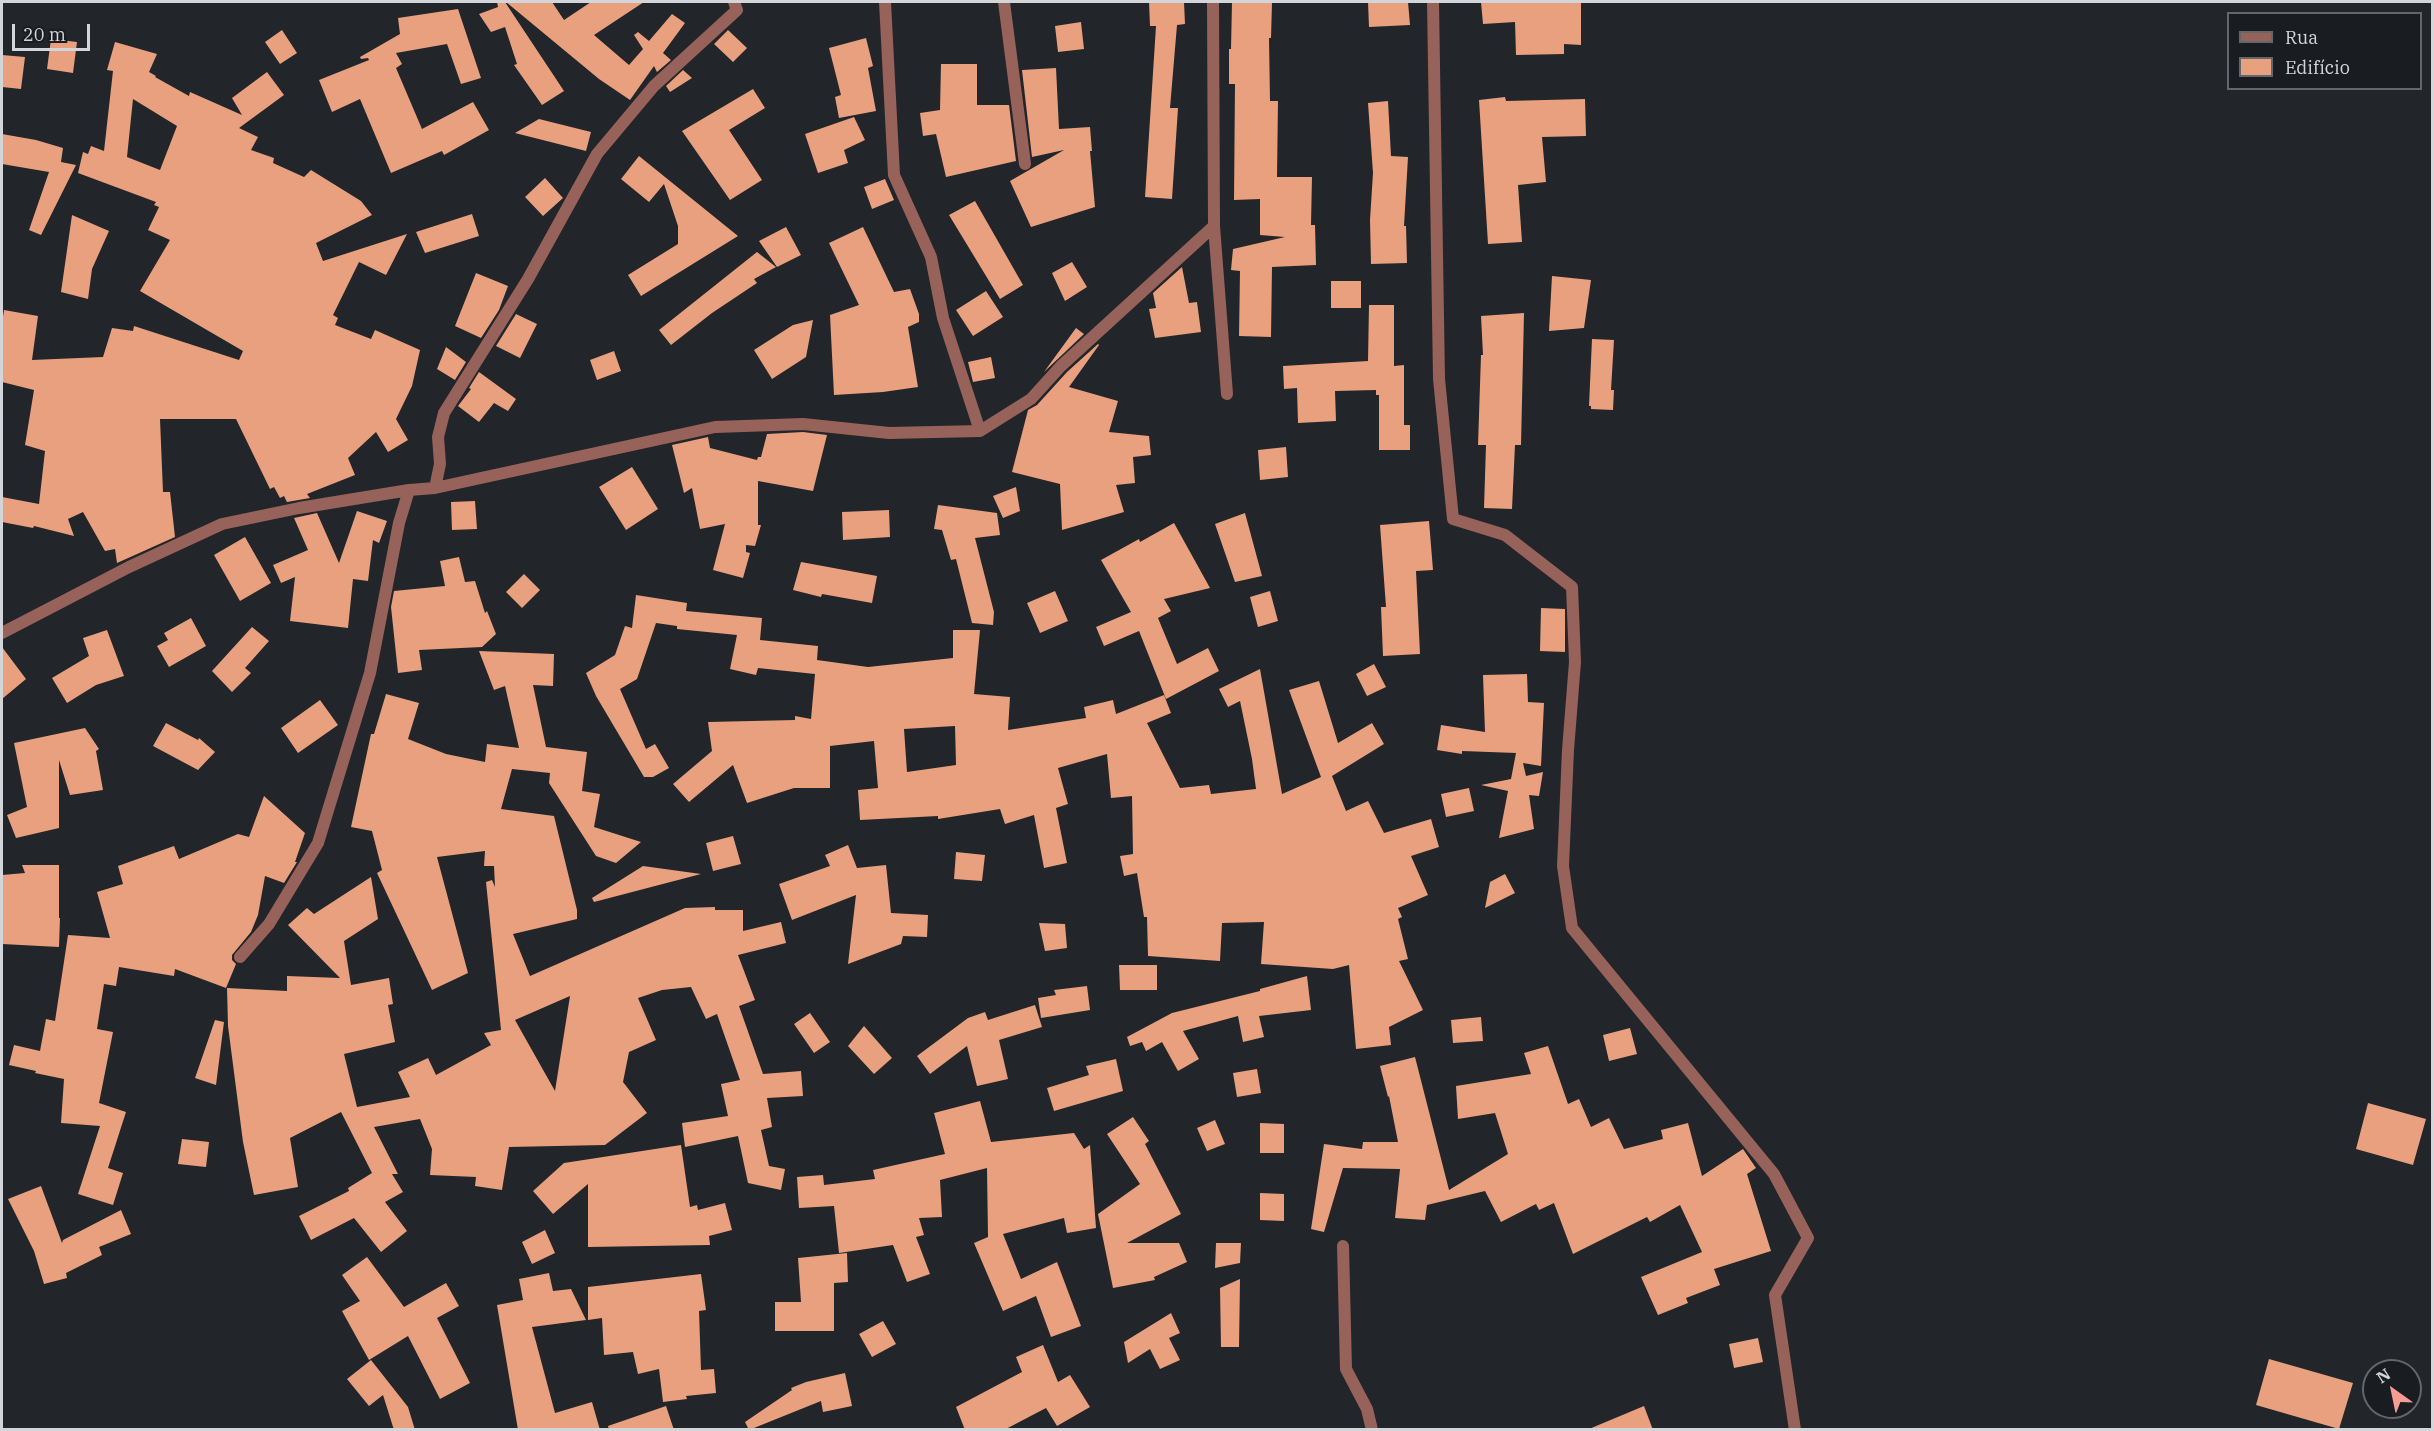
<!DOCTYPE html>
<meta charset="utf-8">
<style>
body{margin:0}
#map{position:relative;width:2434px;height:1431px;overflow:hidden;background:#22252a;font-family:"IBM Plex Serif",serif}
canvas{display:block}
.frame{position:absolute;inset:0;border:3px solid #d3d5d8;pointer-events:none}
.legend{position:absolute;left:2227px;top:12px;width:195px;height:78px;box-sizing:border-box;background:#191c20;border:2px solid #63666a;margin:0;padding:8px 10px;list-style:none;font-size:18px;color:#d3d5d8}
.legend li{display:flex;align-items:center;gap:12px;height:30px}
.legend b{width:30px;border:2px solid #63666a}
.north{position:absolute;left:2362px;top:1359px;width:60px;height:60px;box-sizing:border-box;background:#191c20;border:2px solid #63666a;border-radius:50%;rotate:327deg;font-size:16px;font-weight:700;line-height:24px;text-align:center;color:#d3d5d8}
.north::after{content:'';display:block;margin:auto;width:21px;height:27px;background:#f59c95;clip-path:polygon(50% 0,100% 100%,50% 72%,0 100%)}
.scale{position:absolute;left:12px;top:24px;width:78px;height:27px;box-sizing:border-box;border:3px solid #d3d5d8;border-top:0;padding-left:8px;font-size:18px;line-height:21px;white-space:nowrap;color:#d3d5d8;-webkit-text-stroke:4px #191c20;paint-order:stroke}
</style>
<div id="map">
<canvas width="2434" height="1431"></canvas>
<div class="frame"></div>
<ul class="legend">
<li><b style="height:8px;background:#966259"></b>Rua</li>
<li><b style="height:16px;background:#e8a07e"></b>Edifício</li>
</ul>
<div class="north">N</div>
<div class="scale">20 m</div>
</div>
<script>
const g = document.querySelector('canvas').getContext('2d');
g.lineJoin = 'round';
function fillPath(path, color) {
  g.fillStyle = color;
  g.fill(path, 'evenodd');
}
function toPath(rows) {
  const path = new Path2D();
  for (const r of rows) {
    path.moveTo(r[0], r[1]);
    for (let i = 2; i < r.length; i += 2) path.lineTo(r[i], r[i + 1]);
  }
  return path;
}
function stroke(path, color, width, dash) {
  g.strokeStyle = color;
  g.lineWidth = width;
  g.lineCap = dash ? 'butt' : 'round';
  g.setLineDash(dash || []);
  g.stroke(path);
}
fillPath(toPath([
 [497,2,505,2,564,91,542,105,514,65,517,64,505,27,491,32,479,14,498,7],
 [506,2,552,2,564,20,591,2,644,2,594,35,629,65,643,49,634,35,638,32,649,41,672,14,685,23,663,53,671,60,657,72,654,66,630,100,599,79],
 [1149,2,1184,2,1185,24,1177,25,1170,108,1178,108,1172,199,1145,197,1156,26,1150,26],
 [1232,2,1272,3,1271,38,1269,38,1270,101,1278,101,1277,177,1312,177,1311,225,1315,225,1316,265,1272,267,1271,337,1239,336,1240,271,1231,270,1233,249,1285,237,1260,235,1260,199,1234,200,1235,84,1229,84,1229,49,1231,49],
 [1368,2,1408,2,1410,25,1369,27],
 [1481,2,1581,2,1581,45,1564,44,1564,54,1516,55,1515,22,1483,24],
 [458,9,481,78,461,84,447,44,396,53,402,64,396,68,422,129,473,102,489,130,444,155,442,151,391,173,360,99,332,112,319,80,369,60,368,58,361,59,360,57,400,34,398,18],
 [1081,22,1084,49,1058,52,1055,26],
 [282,30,297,53,280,64,265,42],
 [728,30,747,48,733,62,714,44],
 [866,38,873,66,868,68,876,111,839,118,835,97,841,95,829,48],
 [51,39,77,42,73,73,47,69],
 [115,42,157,54,149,72,156,76,155,77,189,96,190,92,242,115,232,98,267,72,284,95,239,128,258,137,251,150,274,158,273,163,304,177,311,170,361,201,372,215,316,243,323,261,407,234,386,275,359,262,333,315,338,318,335,325,371,339,375,330,420,350,412,386,396,419,408,440,388,452,376,432,348,458,355,475,307,494,310,498,287,502,284,496,280,498,274,487,270,489,236,419,160,419,163,492,170,492,175,537,117,563,115,549,105,551,83,512,68,519,74,536,34,526,33,528,2,522,2,497,39,504,45,451,25,445,34,390,2,382,2,324,4,310,38,316,32,360,103,357,112,328,133,331,134,326,239,360,243,351,140,291,170,240,148,230,159,207,154,205,156,202,78,173,83,152,88,154,91,146,104,151,113,71,107,70],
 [133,99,177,126,160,170,127,157],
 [2,55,25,57,21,89,2,87],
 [941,64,977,64,977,105,1009,105,1016,161,946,177,936,134,923,136,920,113,940,110],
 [1056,68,1059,129,1090,127,1092,151,1090,151,1095,207,1031,227,1010,181,1064,150,1032,157,1022,70],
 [683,70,692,78,670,92,666,86],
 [753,89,765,108,729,130,762,180,730,200,682,131],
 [1505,97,1506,101,1585,99,1586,136,1542,137,1546,182,1518,185,1522,242,1488,244,1479,100],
 [1388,101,1391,156,1408,157,1404,226,1406,226,1407,263,1371,264,1370,220,1373,173,1368,103],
 [854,117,865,140,844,150,848,163,818,173,805,134],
 [539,119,591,132,586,151,515,133],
 [2,134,36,140,63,148,61,162,76,165,41,235,29,230,49,172,2,164],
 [639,156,738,236,641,296,628,275,678,244,678,226,664,184,649,202,621,179],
 [545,178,563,198,543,216,525,197],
 [885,179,894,200,872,209,864,187],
 [975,201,1023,285,1000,299,949,215],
 [472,214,479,236,425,253,416,232],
 [72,215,109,231,92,269,88,299,61,292],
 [786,227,801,255,777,267,759,241],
 [863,227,894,292,910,289,919,314,919,322,908,327,918,387,883,392,834,395,830,315,859,305,829,243],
 [757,252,776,267,754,279,757,283,712,313,671,345,659,330],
 [1072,262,1087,287,1065,301,1052,273],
 [1182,267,1189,303,1197,302,1201,332,1155,338,1149,309,1156,308,1153,293],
 [476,273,508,286,499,310,481,338,455,326],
 [1552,276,1591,280,1584,328,1549,331],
 [1331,281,1361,281,1361,308,1331,308],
 [986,291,1003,317,973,336,956,310],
 [1369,305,1394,305,1394,366,1404,365,1404,425,1410,425,1410,450,1379,450,1379,395,1376,395,1376,390,1335,391,1336,421,1298,423,1297,388,1284,389,1283,366,1368,361],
 [1524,313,1521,445,1515,445,1512,509,1484,508,1486,445,1478,445,1481,355,1483,355,1481,316],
 [516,314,537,324,520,358,496,346],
 [813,320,806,357,772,379,754,350,793,325],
 [1076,328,1084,334,1044,372],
 [1592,339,1614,340,1611,390,1614,390,1613,410,1591,409,1591,406,1589,406],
 [1098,344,1099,345,1069,387,1118,401,1109,432,1149,436,1151,455,1133,457,1135,483,1116,485,1124,512,1062,530,1060,484,1012,472,1028,410,1037,405,1067,372],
 [446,347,466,362,455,380,437,369],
 [614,351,621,371,597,380,590,360],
 [991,357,995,378,973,382,968,362],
 [479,372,516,399,508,411,494,403,479,422,458,406,471,389,469,388],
 [803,432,827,435,813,491,758,481,758,525,761,525,755,546,746,545,746,552,750,553,743,578,713,570,725,524,700,529,692,488,684,493,672,445,708,437,710,448,757,460,758,457,761,457,767,434],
 [1286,447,1288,477,1260,480,1258,450],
 [632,467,658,509,626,530,599,487],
 [1016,487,1020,511,1003,518,993,496],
 [475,501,477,529,452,530,451,502],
 [938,505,997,513,1000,535,975,538,994,612,993,625,972,623,956,559,951,560,942,530,934,529],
 [889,510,890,537,843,540,842,512],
 [357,511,387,521,379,543,373,540,368,581,353,579,348,628,290,621,295,577,281,583,273,565,308,550,294,518,317,513,339,563],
 [1245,513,1262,576,1235,582,1215,524],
 [1429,521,1433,570,1416,571,1420,654,1383,656,1381,607,1386,607,1380,525],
 [1174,523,1210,588,1164,599,1171,611,1158,618,1177,664,1208,648,1219,671,1166,699,1139,631,1104,646,1096,627,1131,612,1101,560,1139,539,1140,542],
 [245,537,271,583,240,601,214,555],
 [459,557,465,582,475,581,485,613,487,611,496,634,482,647,419,650,422,670,398,673,391,607,394,591,445,586,440,561],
 [801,562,877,576,872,603,822,594,821,597,793,590],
 [524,574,540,590,522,608,506,592],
 [1055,591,1068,621,1040,633,1027,603],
 [1270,591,1278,621,1258,627,1250,597],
 [636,595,687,603,686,611,762,618,760,640,818,646,817,660,868,667,953,658,953,630,980,630,974,694,1010,697,1008,730,1086,718,1084,707,1113,700,1116,714,1164,695,1171,713,1147,723,1180,788,1209,785,1211,794,1256,789,1252,759,1240,701,1228,707,1219,689,1260,669,1282,794,1321,777,1289,690,1319,681,1338,743,1372,723,1384,744,1332,776,1346,811,1368,801,1384,833,1431,819,1439,847,1411,856,1428,895,1398,908,1402,917,1398,919,1408,959,1399,961,1423,1010,1389,1027,1391,1045,1356,1049,1349,965,1333,969,1261,964,1264,922,1222,923,1220,961,1148,956,1147,917,1144,917,1137,873,1124,876,1120,856,1133,854,1132,796,1111,798,1107,754,1058,768,1068,804,1056,808,1067,863,1044,868,1034,815,1005,824,1000,809,938,819,938,816,860,820,858,790,878,788,874,741,830,746,830,788,794,788,747,803,733,765,689,802,673,784,712,751,708,722,795,720,795,716,811,719,815,674,758,668,756,675,730,669,737,635,677,629,677,626,656,623,637,679,620,689,646,749,655,744,669,768,653,777,644,777,596,696,586,673,615,655,625,626,632,628],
 [955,726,956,765,907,772,904,729],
 [1541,608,1565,609,1565,652,1540,651],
 [191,618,206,646,169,667,157,646,168,640,164,633],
 [252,627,269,641,245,668,251,673,232,692,212,671],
 [107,630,124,676,96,685,67,703,52,678,89,656,83,638],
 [2,647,26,679,2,699],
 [479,651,554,654,553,686,533,685,546,747,587,752,582,791,600,794,594,827,641,842,616,863,596,856,549,783,550,773,512,769,501,809,554,816,577,910,577,919,513,934,530,976,685,908,715,907,715,910,743,910,743,931,781,922,786,943,738,955,755,1000,739,1006,763,1074,801,1071,803,1096,767,1098,772,1127,761,1130,769,1166,785,1169,781,1190,748,1183,738,1136,685,1147,682,1123,728,1116,721,1084,740,1080,717,1014,706,1019,691,987,662,990,638,998,656,1040,629,1052,623,1082,647,1113,605,1145,509,1147,502,1190,475,1186,476,1177,430,1175,432,1149,420,1119,374,1127,398,1174,392,1174,403,1192,385,1202,407,1231,381,1252,354,1218,311,1240,299,1216,349,1191,348,1188,372,1173,341,1112,290,1138,298,1187,254,1195,243,1142,228,1026,227,988,287,991,287,976,340,978,288,925,307,908,314,914,371,877,378,919,344,941,351,985,389,978,393,1004,388,1005,395,1042,344,1054,357,1107,410,1097,398,1072,428,1058,436,1075,491,1045,484,1033,501,1030,486,882,492,880,495,887,494,866,484,866,485,851,437,857,468,973,432,990,377,873,382,870,372,831,351,827,371,734,374,734,386,694,419,703,408,739,446,754,485,762,487,744,519,748,505,686,494,690],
 [570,996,555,1091,515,1020],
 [1374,664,1386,687,1367,696,1356,674],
 [1527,674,1528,702,1544,703,1541,766,1523,763,1526,776,1543,772,1539,796,1529,795,1534,829,1499,838,1508,791,1481,785,1511,779,1516,753,1462,751,1462,754,1437,750,1441,725,1485,732,1483,675],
 [320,700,338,725,298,753,281,728],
 [166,723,198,740,199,738,215,752,198,770,153,746],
 [85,728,99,749,96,751,103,790,70,795,59,760,59,828,16,838,7,815,27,807,14,743],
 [1469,788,1474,811,1446,817,1441,794],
 [264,796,305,833,295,862,297,862,284,883,265,876,258,915,251,932,232,955,232,960,236,964,226,988,175,969,174,976,119,967,116,986,104,984,97,1029,113,1032,99,1103,126,1112,108,1168,123,1173,113,1205,78,1194,100,1126,61,1123,64,1079,35,1073,36,1071,9,1065,14,1045,40,1051,46,1019,55,1021,68,935,110,938,97,892,123,884,118,866,174,846,179,859,238,834,249,837],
 [733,836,741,864,713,871,706,843],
 [848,845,857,868,886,865,891,913,928,915,927,937,903,936,901,944,848,964,856,895,792,920,779,884,830,866,825,855],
 [956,852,985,855,982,881,954,879],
 [22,865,59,865,59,918,60,918,59,947,2,944,2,875,25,873],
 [643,866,701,874,594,902,592,898],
 [1505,874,1515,893,1485,908,1490,882],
 [1039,923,1065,924,1067,948,1045,951],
 [1119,965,1157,965,1157,990,1120,990],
 [1307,976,1311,1010,1259,1016,1264,1037,1243,1042,1238,1016,1183,1031,1199,1059,1178,1071,1162,1042,1146,1051,1142,1042,1130,1046,1127,1037,1172,1013,1260,991,1260,989],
 [1087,986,1090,1010,1041,1018,1038,998,1056,995,1054,990],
 [1035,1005,1042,1027,999,1040,1008,1079,977,1086,967,1046,930,1074,917,1056,968,1018,985,1012,988,1020],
 [810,1013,830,1042,814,1053,794,1024],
 [1481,1017,1483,1041,1453,1043,1451,1020],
 [215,1020,224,1022,216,1085,195,1078],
 [864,1026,892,1058,874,1074,848,1046],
 [1630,1028,1637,1054,1609,1061,1603,1035],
 [1548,1046,1568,1104,1579,1099,1591,1127,1609,1118,1624,1149,1663,1139,1661,1130,1688,1123,1702,1176,1743,1149,1756,1168,1747,1174,1771,1251,1714,1269,1720,1285,1686,1298,1688,1303,1658,1315,1641,1277,1702,1252,1680,1205,1650,1222,1647,1217,1573,1254,1554,1203,1539,1210,1536,1204,1501,1222,1485,1191,1427,1205,1425,1220,1395,1218,1400,1169,1343,1168,1324,1232,1311,1229,1324,1144,1362,1149,1363,1142,1398,1142,1389,1096,1388,1097,1380,1066,1415,1057,1449,1190,1508,1154,1495,1113,1458,1119,1456,1086,1531,1074,1524,1053],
 [1116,1059,1123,1091,1054,1111,1047,1088,1089,1075,1086,1066],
 [1257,1069,1261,1093,1237,1097,1233,1073],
 [980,1101,991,1142,1074,1133,1084,1149,1090,1145,1096,1228,1067,1233,1064,1218,1003,1234,1021,1279,1057,1262,1081,1326,1051,1337,1036,1296,1003,1311,974,1243,988,1237,987,1168,940,1180,942,1217,919,1218,924,1235,916,1237,930,1274,907,1282,893,1245,839,1253,834,1206,799,1208,797,1177,823,1175,824,1185,875,1179,873,1170,945,1154,934,1113],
 [2368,1103,2426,1119,2413,1165,2356,1149],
 [1133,1117,1149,1141,1145,1144,1181,1214,1127,1243,1179,1243,1187,1262,1154,1277,1155,1280,1113,1288,1098,1214,1140,1184,1107,1134],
 [1215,1120,1225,1144,1207,1151,1197,1128],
 [1260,1123,1284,1124,1284,1153,1260,1153],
 [182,1139,209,1142,206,1167,178,1164],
 [681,1145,690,1207,697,1205,698,1210,725,1203,732,1230,709,1236,710,1245,588,1247,588,1184,553,1214,533,1191,564,1163],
 [41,1186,62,1243,63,1240,121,1210,131,1234,99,1247,102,1255,66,1273,67,1278,44,1284,34,1251,8,1199],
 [1260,1193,1284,1194,1284,1221,1260,1220],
 [545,1230,555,1253,532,1264,522,1242],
 [1216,1243,1241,1243,1240,1263,1215,1268],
 [847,1253,848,1282,834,1283,834,1331,775,1331,775,1302,801,1302,798,1258],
 [367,1257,404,1307,446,1283,459,1306,437,1318,470,1383,440,1399,408,1336,369,1360,342,1311,360,1301,342,1275],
 [549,1273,553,1291,571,1289,586,1320,532,1327,555,1413,592,1402,600,1430,518,1430,497,1305,523,1300,519,1279],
 [701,1274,706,1310,699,1311,701,1370,714,1369,716,1393,686,1396,687,1399,663,1402,659,1369,638,1374,633,1352,604,1355,602,1318,588,1320,588,1287],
 [1240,1279,1239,1347,1221,1347,1220,1288],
 [1171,1313,1180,1333,1169,1338,1180,1360,1160,1369,1150,1349,1128,1363,1124,1342],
 [883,1321,896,1344,872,1357,859,1334],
 [1758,1338,1763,1362,1734,1368,1729,1344],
 [1043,1345,1058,1382,1070,1375,1090,1407,1057,1426,1046,1408,1004,1430,965,1430,956,1407,1022,1372,1016,1357],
 [2269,1359,2353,1383,2339,1429,2256,1405],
 [371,1360,408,1407,415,1430,394,1430,383,1395,369,1406,347,1379],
 [845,1373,852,1406,823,1412,821,1401,749,1430,745,1422,792,1390,791,1388,806,1382],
 [666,1406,674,1430,609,1430,608,1426],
 [1644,1406,1653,1430,1589,1430,1589,1429]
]), '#e8a07e');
stroke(toPath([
 [885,2,894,175,931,257,943,318,980,431],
 [1004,2,1025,164],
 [1213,2,1214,226,1227,394],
 [1433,2,1439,379,1453,519,1505,535,1572,587,1575,662,1568,750,1563,866,1572,928,1774,1174,1808,1238,1775,1295,1795,1430],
 [435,488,440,464,438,437,444,413,528,279,597,154,654,86,737,10,734,2],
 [2,633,129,567,222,524,299,508,409,490,435,488,715,427,803,424,889,433,980,431,1031,399,1061,366,1214,226],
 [240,957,269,924,318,843,370,673,399,523,409,490],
 [1343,1246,1346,1369,1367,1409,1372,1430]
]), '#966259', 12);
</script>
